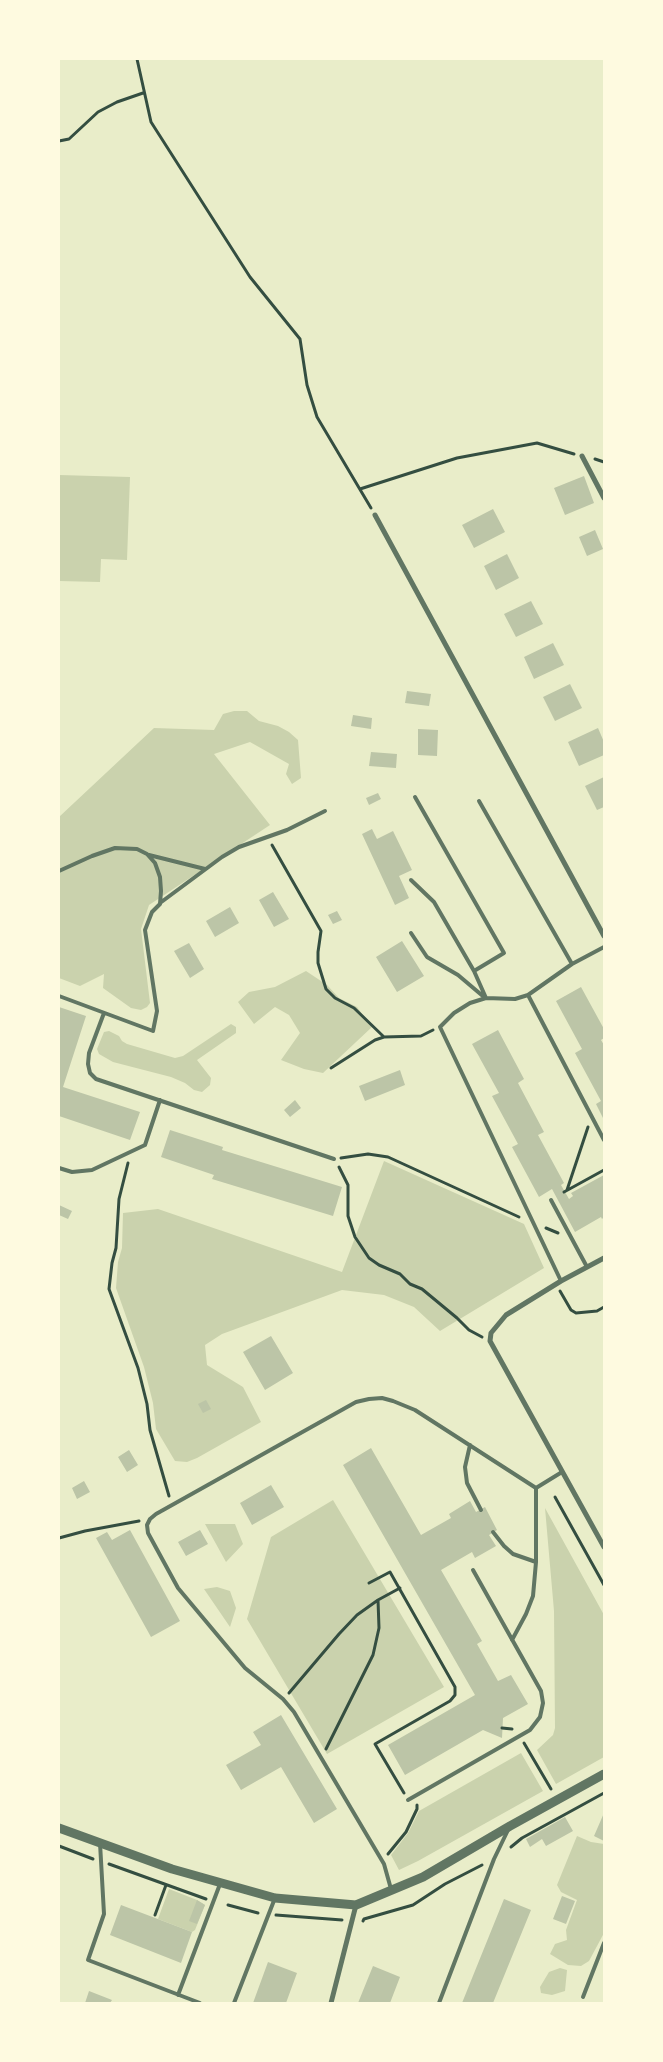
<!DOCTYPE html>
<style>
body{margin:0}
#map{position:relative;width:663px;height:2062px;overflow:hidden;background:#e9edc9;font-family:"Fira Sans",sans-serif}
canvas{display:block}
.frame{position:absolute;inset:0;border:60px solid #fefae0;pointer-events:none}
</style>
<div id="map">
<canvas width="663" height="2062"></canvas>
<div class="frame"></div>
</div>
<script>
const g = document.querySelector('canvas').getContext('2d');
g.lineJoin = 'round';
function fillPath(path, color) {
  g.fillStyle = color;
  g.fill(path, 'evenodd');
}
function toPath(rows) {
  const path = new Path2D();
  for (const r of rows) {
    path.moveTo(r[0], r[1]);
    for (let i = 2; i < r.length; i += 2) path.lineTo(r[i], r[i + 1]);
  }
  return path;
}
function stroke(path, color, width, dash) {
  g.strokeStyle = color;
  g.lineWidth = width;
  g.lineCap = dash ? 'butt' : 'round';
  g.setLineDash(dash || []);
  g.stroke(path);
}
fillPath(toPath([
 [59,475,130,477,127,560,101,559,100,582,59,581],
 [234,711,247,711,259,721,278,726,289,732,298,740,301,778,292,784,286,774,289,764,250,742,214,754,270,825,149,905,141,929,150,1003,147,1007,141,1010,131,1008,103,988,104,974,80,986,59,978,59,817,154,728,214,730,223,714],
 [306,971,327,985,339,998,357,1007,372,1027,323,1073,304,1069,281,1060,300,1033,289,1015,275,1007,254,1024,238,1002,249,992,275,987],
 [231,1024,236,1027,236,1033,197,1060,211,1078,210,1085,202,1092,194,1090,185,1083,171,1077,113,1062,99,1054,97,1049,104,1032,109,1031,119,1036,122,1041,127,1044,175,1058,183,1056],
 [384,1161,524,1224,544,1268,440,1331,414,1307,384,1295,342,1290,222,1334,205,1345,207,1365,243,1387,261,1422,197,1458,187,1462,175,1461,156,1429,153,1403,144,1367,116,1288,118,1262,122,1248,123,1213,158,1209,342,1272],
 [333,1500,444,1687,327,1754,247,1619,271,1537],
 [545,1508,604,1615,604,1757,556,1784,537,1750,553,1735,555,1728,554,1611],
 [205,1524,235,1524,243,1544,226,1562],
 [217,1587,230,1591,236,1608,230,1627,204,1589],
 [521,1753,543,1791,418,1861,399,1870,391,1855,408,1833,419,1811],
 [577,1836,591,1842,604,1844,604,1933,589,1961,581,1966,568,1965,550,1954,555,1944,567,1940,566,1930,577,1900,561,1892,557,1885],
 [169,1889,197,1900,205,1905,195,1930,192,1932,158,1919],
 [560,1968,567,1970,565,1991,552,1995,541,1993,540,1987,549,1972]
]), '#cad2ad');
fillPath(toPath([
 [584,476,594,503,565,515,554,488],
 [493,509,505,532,474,548,462,525],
 [595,530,603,549,587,556,579,537],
 [507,554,519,578,496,590,484,566],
 [531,601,543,624,516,637,504,614],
 [553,643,564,665,534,679,524,657],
 [570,684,582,708,555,721,543,697],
 [407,691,431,694,429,706,405,703],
 [353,715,372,718,371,729,351,726],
 [598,728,604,742,604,755,579,766,568,742],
 [418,729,438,730,437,756,418,755],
 [371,752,397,754,396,768,369,766],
 [604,777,604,807,597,810,585,786],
 [378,793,381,799,369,805,366,798],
 [372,829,377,839,393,831,412,870,399,876,409,898,395,905,362,834],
 [273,892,289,919,274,927,259,900],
 [230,907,239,923,215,937,206,921],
 [337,911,342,920,333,924,328,915],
 [402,941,424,976,397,992,376,957],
 [189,943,204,969,190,978,174,951],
 [581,987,604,1029,604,1038,601,1040,604,1045,604,1120,596,1104,601,1101,575,1053,582,1049,556,1001],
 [59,1007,86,1016,63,1087,140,1112,130,1140,59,1116],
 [498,1030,524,1079,518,1083,544,1132,538,1135,564,1183,561,1185,569,1199,573,1196,571,1193,604,1175,604,1217,602,1219,601,1217,575,1232,552,1189,539,1197,512,1147,518,1144,492,1096,499,1093,472,1044],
 [400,1070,405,1085,365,1101,359,1086],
 [295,1100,301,1108,290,1117,284,1110],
 [170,1130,223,1147,222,1150,342,1187,333,1216,212,1179,214,1175,161,1157],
 [59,1205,72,1211,68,1219,59,1215],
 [271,1336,293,1373,265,1390,243,1352],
 [206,1400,211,1409,203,1413,198,1404],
 [371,1448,421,1535,451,1518,449,1514,470,1501,476,1512,485,1507,497,1530,489,1535,496,1546,475,1558,472,1552,441,1570,482,1641,477,1644,498,1681,511,1675,528,1704,503,1718,502,1738,483,1730,405,1775,388,1745,475,1695,343,1465],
 [129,1450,138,1465,127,1472,118,1457],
 [84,1481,90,1492,77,1499,72,1488],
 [271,1485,284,1507,252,1525,240,1503],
 [130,1530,180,1621,151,1637,96,1538,107,1532,112,1540],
 [200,1530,208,1544,186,1556,178,1542],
 [281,1715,337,1809,314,1823,281,1767,241,1790,226,1765,261,1745,253,1732],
 [604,1813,604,1841,594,1836],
 [565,1817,573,1831,546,1846,542,1839,530,1847,526,1839],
 [562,1896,575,1901,566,1924,553,1919],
 [504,1899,531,1910,493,2003,462,2003],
 [197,1900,205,1905,197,1924,189,1921],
 [121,1905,192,1932,181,1963,110,1935],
 [268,1962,297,1973,286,2003,253,2003],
 [373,1966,400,1977,390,2003,358,2003],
 [89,1991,112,2000,110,2003,85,2003]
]), '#bcc5a7');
stroke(toPath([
 [137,59,151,122,250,277,300,339,307,385,317,417,371,508],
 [59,141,69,139,98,112,117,102,143,93],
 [595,459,604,462],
 [360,489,457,458,537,443,574,454],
 [272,845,321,931,318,952,318,963,326,989,335,998,354,1008,384,1037],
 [331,1068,375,1040,384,1037,421,1036,433,1030],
 [341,1158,368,1154,388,1157,519,1217],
 [128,1163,119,1199,116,1248,112,1263,109,1289,138,1368,147,1404,150,1430,169,1496],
 [339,1167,348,1185,348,1216,355,1237,369,1258,379,1265,400,1274,410,1284,422,1289,457,1318,469,1330,482,1337],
 [567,1190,588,1127],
 [564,1192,604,1170],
 [546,1228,558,1233],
 [560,1291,571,1310,576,1313,597,1311,604,1307],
 [555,1497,604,1585],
 [59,1538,85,1531,139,1521],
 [369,1583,390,1572,455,1687,455,1695,450,1701,375,1744,404,1793],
 [289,1693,339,1634,357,1615,378,1600,400,1588],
 [502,1728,512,1729],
 [524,1743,551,1789],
 [326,1749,373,1655,379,1628,378,1600],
 [59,1846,93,1859],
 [511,1847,522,1838,604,1793],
 [388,1854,406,1832,417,1809,417,1805],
 [109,1864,206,1899],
 [228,1905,258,1913],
 [155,1915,166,1885],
 [276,1915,342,1920],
 [363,1921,364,1919,413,1905,445,1884,482,1865]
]), '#344e41', 3);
stroke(toPath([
 [415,797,504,953,474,971],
 [479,801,572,964],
 [149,855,205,869],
 [59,871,92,856,115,848,137,849,147,854,155,863,160,877,161,891,160,904,152,912,145,930,157,1011,153,1031,59,996],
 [411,880,434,902,474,971,486,998],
 [160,903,222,857,239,847,287,830,325,811],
 [411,933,427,957,458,975,484,997],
 [528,995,604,1140],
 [104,1013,89,1053,88,1064,90,1073,96,1079,334,1159],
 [59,1168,72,1172,92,1170,145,1145,160,1100],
 [551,1200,587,1267],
 [561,1281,440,1027,454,1013,470,1003,486,998,515,999,528,995,572,964,604,947],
 [470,1445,465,1467,467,1483,481,1510],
 [493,1532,504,1546,513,1554,536,1562],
 [512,1640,526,1614,533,1596,536,1562,536,1488],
 [408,1800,530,1730,540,1717,543,1703,541,1691,473,1570],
 [100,1843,104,1914,88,1960,200,2003],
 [391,1889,384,1864,294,1712,283,1699,245,1668,178,1588,148,1533,147,1525,150,1519,156,1514,356,1402,369,1399,382,1398,393,1401,415,1410,536,1488,562,1472],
 [178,1995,220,1884],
 [583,1997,604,1943],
 [234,2003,275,1898],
 [439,2003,494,1859,508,1830]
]), '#617663', 4);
stroke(toPath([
 [582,456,604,498],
 [375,515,604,936],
 [604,1258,561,1281,506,1315,491,1333,490,1341,604,1547],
 [331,2003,356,1905]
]), '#617663', 5);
stroke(toPath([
 [59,1828,172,1869,275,1898,356,1905,423,1877,510,1826,604,1774]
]), '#617663', 9);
</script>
